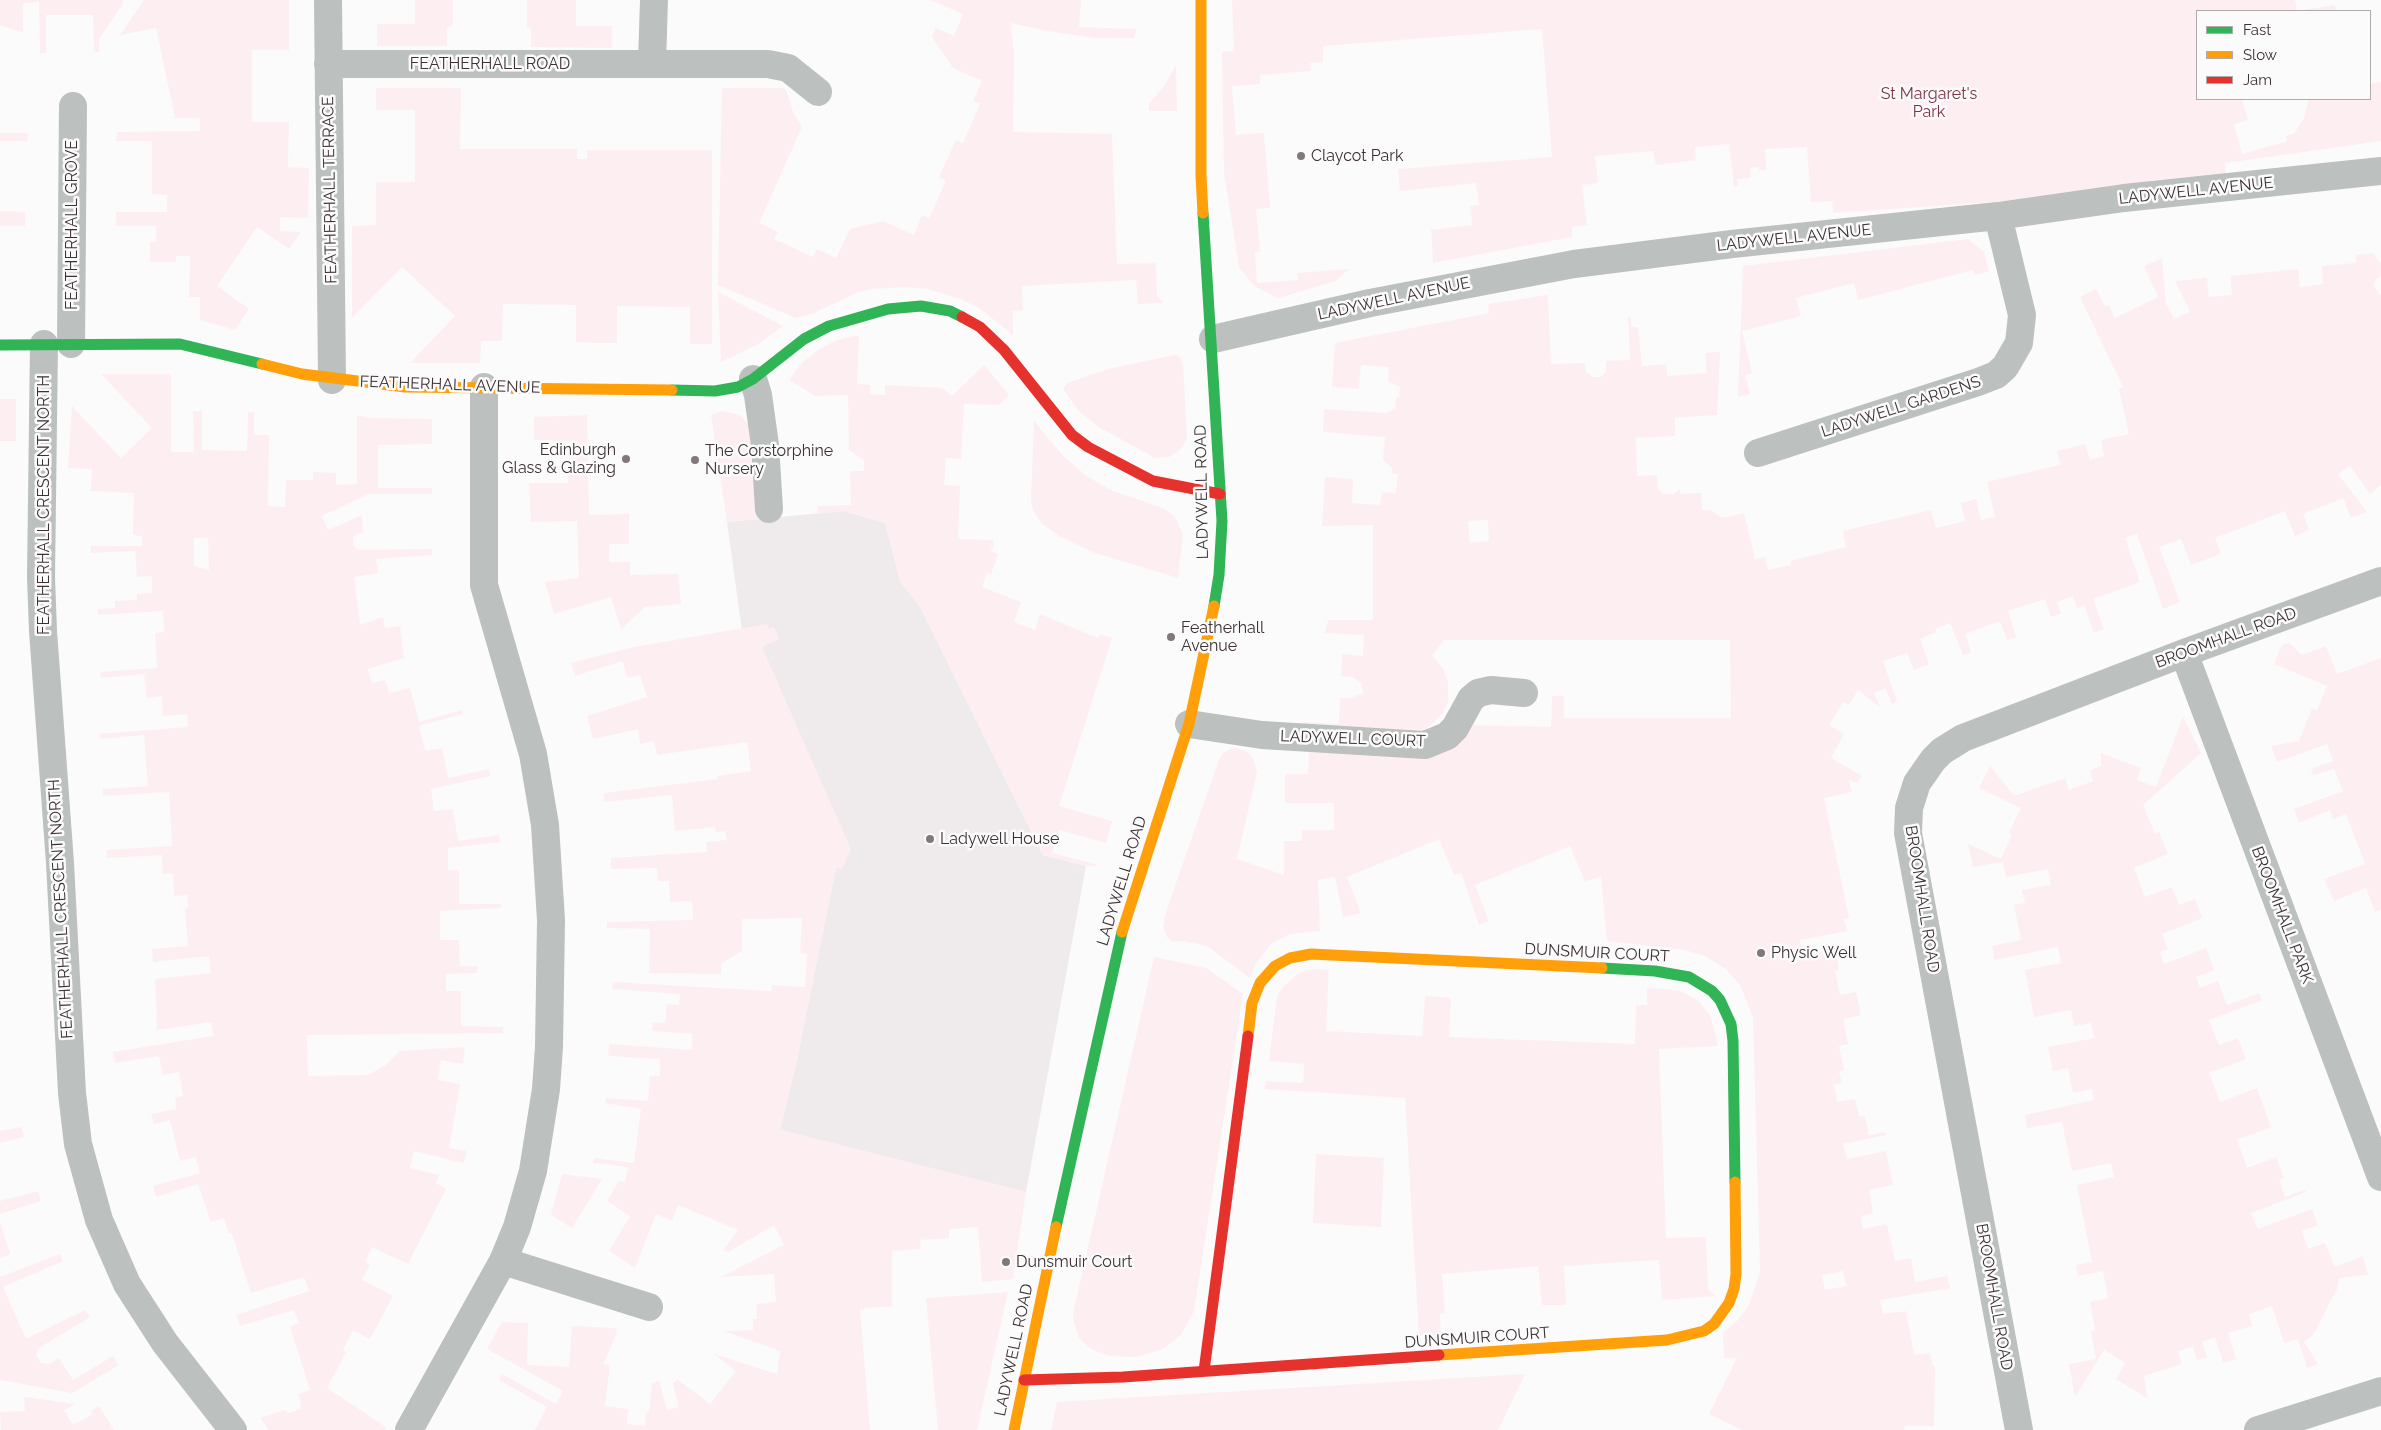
<!DOCTYPE html>
<style>
body{margin:0}
#map{position:relative;width:2381px;height:1430px;overflow:hidden;background:#fbfbfb;font-family:Raleway,sans-serif}
canvas{display:block}
.legend{position:absolute;left:2196px;top:10px;width:175px;height:90px;box-sizing:border-box;background:#fbfbfb;border:1px solid #afaaab;margin:0;padding:6px 9px;list-style:none;font-size:15px;color:#3d3134}
.legend li{display:flex;align-items:center;gap:10px;height:25px}
.legend b{width:25px;border:1px solid #afaaab}
</style>
<div id="map">
<canvas width="2381" height="1430"></canvas>
<ul class="legend">
<li><b style="height:6px;background:#30b455"></b>Fast</li>
<li><b style="height:6px;background:#ff9f0a"></b>Slow</li>
<li><b style="height:6px;background:#e5322d"></b>Jam</li>
</ul>
</div>
<script>
const g = document.querySelector('canvas').getContext('2d');
g.lineJoin = 'round';
function fillPath(path, color) {
  g.fillStyle = color;
  g.fill(path, 'evenodd');
}
function toPath(rows) {
  const path = new Path2D();
  for (const r of rows) {
    path.moveTo(r[0], r[1]);
    for (let i = 2; i < r.length; i += 2) path.lineTo(r[i], r[i + 1]);
  }
  return path;
}
function stroke(path, color, width, dash) {
  g.strokeStyle = color;
  g.lineWidth = width;
  g.lineCap = dash ? 'butt' : 'round';
  g.setLineDash(dash || []);
  g.stroke(path);
}
function label(font, color, halo, rows, align = 'center') {
  g.font = font + ' Raleway,sans-serif';
  g.lineWidth = 5;
  g.setLineDash([]);
  g.textBaseline = 'middle';
  g.strokeStyle = halo;
  g.fillStyle = color;
  for (const [text, x, y, turn = 0] of rows) {
    g.save();
    g.translate(x, y);
    g.rotate((+turn || 0) * Math.PI / 180);
    g.textAlign = isNaN(turn) ? turn : align;
    if (halo) g.strokeText(text, 0, 0);
    g.fillText(text, 0, 0);
    g.restore();
  }
}
fillPath(toPath([
 [844,511,885,523,900,581,920,607,1043,855,1086,866,1026,1192,780,1130,797,1059,836,868,742,631,727,522]
]), '#efeaeb');
fillPath(toPath([
 [0,0,123,0,122,5,99,39,99,52,94,52,93,15,46,15,46,53,40,53,39,2,23,3,23,33,0,25],
 [144,0,289,0,289,50,252,50,252,122,289,122,288,167,309,168,308,218,280,217,280,231,301,232,289,249,257,227,217,286,249,309,235,330,200,320,200,297,189,297,190,256,176,256,176,262,150,262,150,242,156,242,156,226,116,226,116,212,167,212,167,195,152,194,152,141,116,141,117,132,200,131,200,118,171,118,175,117,156,28,120,35],
 [415,0,453,0,453,26,447,27,447,46,377,46,377,24,415,24],
 [527,0,576,0,576,26,612,26,612,48,531,47,531,28,527,27],
 [930,0,1081,0,1079,27,1136,29,1134,38,1095,38,1047,31,1010,23,1014,52,1013,132,1112,134,1117,264,1156,263,1157,295,1163,303,1138,304,1136,280,1022,286,1023,310,1013,311,1013,335,979,308,961,299,927,289,904,287,873,289,858,292,812,314,796,318,718,285,722,88,783,88,787,91,793,112,802,127,759,223,778,232,774,239,813,257,817,249,836,258,850,229,883,221,914,235,922,215,929,218,946,181,939,177,956,140,963,143,980,104,973,101,982,81,953,68,932,37,935,28,954,36,963,14],
 [1232,0,2295,0,2297,11,2335,5,2336,11,2197,11,2197,99,2242,99,2248,120,2234,124,2242,154,2287,141,2286,136,2294,134,2304,118,2309,99,2370,99,2370,84,2381,82,2381,141,2225,163,2226,174,2154,180,2021,200,1833,213,1832,201,1811,202,1807,147,1765,149,1766,170,1759,170,1759,167,1750,168,1751,178,1737,179,1738,186,1734,187,1729,144,1695,147,1696,160,1656,165,1653,151,1595,156,1598,183,1582,185,1587,225,1572,227,1572,237,1433,263,1431,230,1472,225,1470,206,1479,205,1476,183,1400,191,1398,169,1552,157,1542,29,1323,46,1323,62,1310,63,1311,71,1260,75,1260,84,1232,86,1236,135,1264,133,1270,208,1256,209,1260,251,1255,252,1257,283,1298,280,1297,273,1349,269,1336,281,1278,298,1254,286,1239,267,1224,173,1222,52,1234,51],
 [1176,65,1177,111,1149,111,1149,104,1164,86],
 [376,88,461,88,460,149,577,149,577,159,587,159,587,150,712,150,712,344,690,344,690,307,617,306,617,343,597,343,576,342,576,305,503,304,502,341,481,341,480,363,410,363,455,316,402,267,352,318,352,226,376,225,376,182,415,182,415,110,376,110],
 [0,133,28,133,27,141,0,141],
 [0,211,25,212,25,226,0,226],
 [1968,239,1984,252,1989,271,1975,275,1973,270,1858,300,1854,283,1796,298,1801,316,1742,331,1752,373,1745,375,1750,394,1738,397,1743,266],
 [2373,253,2381,265,2381,276,2376,279,2374,286,2381,296,2381,485,2370,494,2350,466,2338,474,2367,512,2351,518,2343,498,2303,514,2309,530,2295,536,2285,511,2215,538,2221,554,2191,565,2181,539,2159,547,2180,602,2163,609,2137,534,2125,538,2140,582,2093,599,2104,629,2094,633,2084,605,2077,608,2073,596,2057,602,2061,613,2051,617,2045,599,2008,611,2016,637,2007,640,2000,621,1965,634,1971,652,1963,655,1950,623,1935,629,1936,632,1920,639,1929,664,1914,670,1907,653,1883,661,1897,701,1892,704,1885,688,1874,693,1881,708,1858,690,1849,705,1843,702,1829,725,1844,734,1831,758,1862,776,1858,783,1849,780,1852,792,1824,798,1849,918,1844,919,1847,931,1800,940,1803,955,1835,949,1839,970,1835,971,1840,995,1856,992,1859,1005,1861,1015,1843,1019,1848,1044,1839,1046,1844,1070,1839,1072,1842,1083,1834,1085,1837,1102,1855,1099,1859,1117,1865,1116,1869,1135,1885,1132,1886,1135,1843,1144,1847,1159,1886,1151,1893,1185,1869,1190,1873,1213,1861,1216,1863,1229,1887,1224,1895,1261,1911,1258,1915,1282,1947,1276,1950,1288,1880,1300,1883,1314,1906,1311,1914,1355,1930,1353,1933,1366,1935,1366,1934,1426,1905,1426,1904,1430,1741,1430,1709,1414,1737,1358,1724,1358,1723,1333,1737,1321,1749,1305,1760,1272,1753,1017,1740,985,1726,969,1705,956,1685,950,1607,941,1601,876,1585,882,1570,846,1475,885,1489,921,1479,925,1461,873,1454,875,1439,839,1347,877,1361,913,1343,917,1335,877,1318,880,1320,931,1290,934,1272,943,1255,964,1250,978,1207,946,1184,941,1173,942,1167,937,1163,926,1166,912,1216,768,1222,754,1230,749,1238,748,1249,753,1253,758,1257,772,1237,859,1284,875,1284,841,1302,841,1302,830,1334,830,1334,803,1285,803,1285,774,1308,774,1309,750,1461,725,1551,727,1552,696,1564,696,1564,718,1731,718,1730,640,1444,640,1432,656,1443,668,1448,682,1448,702,1442,714,1425,730,1303,725,1303,722,1339,724,1340,698,1351,698,1363,693,1362,683,1352,677,1341,676,1342,654,1363,656,1364,635,1325,633,1328,620,1373,620,1373,525,1322,526,1325,477,1353,479,1352,503,1380,505,1382,492,1396,493,1398,474,1392,474,1392,468,1383,460,1385,437,1323,432,1324,409,1386,413,1395,408,1396,398,1399,398,1400,387,1388,381,1389,367,1361,365,1359,389,1332,387,1335,343,1489,313,1488,304,1548,295,1551,364,1585,363,1586,372,1593,377,1601,377,1606,372,1606,361,1630,360,1628,317,1631,317,1631,327,1638,327,1642,366,1666,364,1667,376,1707,373,1705,353,1720,352,1717,415,1675,418,1675,436,1636,438,1637,476,1657,475,1658,490,1663,494,1673,494,1680,489,1680,494,1701,493,1702,510,1711,510,1722,518,1744,513,1755,559,1765,557,1768,570,1791,565,1790,561,1846,547,1843,531,1872,524,1931,510,1936,528,1965,521,1961,503,1976,499,1981,520,1995,517,1987,482,2060,465,2057,451,2085,444,2090,460,2104,456,2101,440,2129,434,2119,389,2123,387,2080,297,2096,289,2105,306,2109,305,2115,318,2158,297,2144,266,2162,258,2166,304,2174,319,2190,311,2175,281,2207,278,2209,297,2232,295,2230,276,2298,269,2300,287,2323,284,2322,266,2356,263,2356,255],
 [1488,520,1489,541,1470,543,1468,521],
 [1843,1271,1846,1286,1825,1290,1822,1275],
 [718,292,783,326,758,344,721,362],
 [859,335,857,384,870,385,870,394,885,395,885,385,942,388,952,396,984,365,1009,395,999,405,964,404,961,459,946,458,944,485,960,486,958,539,994,540,993,548,990,550,998,554,991,574,987,572,982,587,1021,602,1014,622,1035,630,1040,614,1098,638,1100,634,1112,638,1059,806,1112,821,1106,843,1059,830,1052,853,1099,865,1086,866,1043,855,920,607,900,581,885,523,844,511,818,514,818,506,851,505,850,471,864,471,864,460,849,450,848,395,815,396,789,380,802,363,819,349,837,340],
 [1174,355,1179,356,1183,363,1187,439,1180,450,1169,457,1155,458,1097,426,1078,410,1063,389,1067,383,1108,369],
 [101,374,171,374,171,452,194,452,193,411,202,411,202,450,247,451,248,412,254,412,254,435,269,435,268,506,285,507,286,480,313,480,313,472,336,473,336,485,357,484,357,415,369,418,432,419,432,444,378,445,378,488,432,488,432,494,369,494,322,516,328,530,362,515,363,533,357,533,353,538,353,545,358,550,432,549,432,555,376,559,378,573,354,577,360,625,383,617,385,628,400,626,404,658,368,669,372,683,385,680,389,693,410,688,419,722,462,710,463,714,419,726,425,751,442,748,448,778,489,769,490,776,431,789,434,811,453,809,458,841,499,835,500,842,448,848,448,870,459,870,459,904,501,904,501,908,440,911,440,940,459,940,460,966,477,966,477,973,446,974,446,991,461,991,461,1026,503,1027,503,1033,307,1035,308,1076,368,1075,386,1065,400,1051,465,1047,463,1064,441,1060,438,1080,460,1084,449,1148,466,1151,464,1163,414,1151,410,1168,439,1175,436,1183,446,1189,408,1264,372,1247,365,1262,370,1265,362,1280,393,1296,370,1339,353,1330,343,1350,346,1352,327,1388,386,1427,384,1430,269,1430,260,1418,284,1410,289,1413,300,1409,301,1404,298,1394,310,1390,290,1327,299,1323,294,1310,240,1326,236,1315,309,1291,304,1277,251,1293,232,1234,229,1234,224,1218,211,1222,198,1184,156,1197,153,1186,200,1173,196,1157,180,1161,170,1120,154,1124,151,1114,176,1109,175,1098,183,1096,179,1072,163,1075,159,1056,115,1063,113,1052,213,1036,211,1022,157,1030,155,979,211,973,209,956,153,962,152,949,188,946,185,908,188,907,187,895,174,896,173,874,163,874,162,855,107,858,106,850,172,846,169,792,103,796,103,789,148,786,144,735,100,739,99,734,188,727,187,714,163,716,162,696,147,698,144,674,101,678,100,672,157,668,155,633,164,632,163,611,98,615,97,609,115,608,115,601,137,600,137,594,152,593,152,576,137,577,135,551,91,553,91,546,142,546,142,536,133,535,134,493,91,491,92,469,68,468,72,406,121,458,152,428],
 [194,538,208,538,209,570,194,566],
 [0,399,16,399,16,441,0,441],
 [722,411,740,415,751,427,758,519,727,522,711,415],
 [587,415,589,515,629,514,629,544,609,544,609,562,630,562,630,575,678,574,681,604,645,607,621,629,611,597,554,614,545,582,579,578,577,521,531,522,529,483,568,483,569,458,577,458,577,441,534,440,534,417],
 [1034,421,1063,456,1088,477,1113,491,1163,508,1175,517,1183,535,1178,578,1092,552,1059,536,1041,523,1033,510,1031,499],
 [767,624,768,628,774,627,779,639,762,647,851,849,842,869,836,868,797,1059,780,1130,1026,1192,1013,1279,982,1282,978,1227,949,1229,949,1238,920,1240,921,1249,892,1251,892,1306,860,1309,870,1430,535,1430,547,1407,499,1380,502,1374,556,1404,563,1391,487,1349,502,1322,528,1323,527,1365,569,1367,572,1326,615,1328,617,1333,603,1364,610,1365,605,1406,628,1409,627,1424,645,1426,646,1412,649,1412,652,1383,659,1381,667,1410,679,1407,673,1384,677,1379,710,1404,736,1371,714,1354,777,1374,780,1351,724,1331,753,1330,753,1319,757,1319,756,1304,776,1302,774,1274,721,1277,784,1245,774,1225,728,1252,723,1250,738,1230,678,1205,672,1221,656,1214,635,1268,609,1251,630,1216,607,1201,619,1181,625,1182,628,1167,593,1163,594,1158,634,1163,641,1109,605,1103,606,1098,648,1101,650,1076,660,1076,660,1059,608,1056,609,1044,692,1050,692,1034,652,1031,653,1022,665,1023,667,1004,679,1005,680,994,612,989,613,982,771,991,772,985,805,987,807,954,800,953,802,918,742,919,742,951,721,964,721,974,649,973,650,929,607,928,607,922,693,920,692,901,670,902,669,881,658,881,657,868,611,869,611,858,707,852,706,842,727,840,725,831,716,832,715,827,675,831,672,795,604,802,604,793,718,779,718,776,751,771,747,742,657,755,654,741,640,744,638,729,593,739,587,716,647,697,640,675,628,678,622,661,575,676,571,663,634,647],
 [2289,643,2302,655,2326,646,2337,674,2381,658,2381,909,2375,912,2366,888,2334,901,2324,879,2365,864,2346,814,2333,819,2330,810,2299,823,2294,809,2343,791,2334,769,2313,775,2311,769,2333,761,2327,744,2277,762,2271,746,2299,741,2312,708,2317,710,2327,686,2274,664,2282,645],
 [2183,717,2201,753,2143,805,2155,834,2159,832,2168,854,2134,868,2145,897,2172,887,2179,905,2195,899,2202,918,2162,934,2168,949,2160,952,2164,964,2206,948,2214,970,2196,977,2200,988,2218,981,2227,1005,2259,993,2262,1000,2209,1020,2219,1045,2238,1038,2246,1059,2209,1073,2220,1102,2257,1088,2271,1127,2237,1140,2247,1168,2276,1157,2284,1178,2279,1180,2285,1197,2304,1190,2306,1192,2251,1213,2258,1229,2312,1209,2318,1225,2302,1231,2308,1249,2325,1243,2335,1267,2363,1256,2368,1275,2339,1278,2337,1289,2313,1335,2304,1342,2318,1364,2307,1368,2298,1339,2284,1343,2272,1306,2249,1314,2252,1326,2228,1333,2236,1359,2223,1363,2215,1337,2202,1342,2207,1357,2197,1360,2193,1346,2178,1351,2182,1364,2144,1376,2147,1398,2116,1379,2125,1363,2104,1350,2075,1397,2069,1364,2096,1359,2091,1331,2095,1330,2090,1302,2108,1298,2103,1271,2078,1276,2076,1265,2092,1262,2077,1185,2114,1177,2111,1163,2072,1171,2062,1122,2027,1128,2025,1115,2094,1100,2092,1089,2073,1093,2068,1068,2053,1071,2048,1047,2094,1038,2091,1023,2074,1026,2071,1010,2034,1017,2025,970,2061,963,2058,947,1994,960,1992,946,2021,940,2014,905,2025,903,2022,890,2051,885,2048,869,2006,877,2003,862,1973,867,1968,844,2001,859,2012,834,2009,832,2021,808,1979,788,1990,766,2014,796,2065,778,2069,790,2093,781,2090,770,2101,766,2101,753,2141,768,2137,780,2156,787],
 [1154,957,1206,968,1243,994,1194,1311,1181,1335,1163,1349,1136,1357,1109,1356,1091,1349,1079,1338,1073,1319,1074,1309],
 [1319,969,1329,970,1326,1031,1422,1036,1425,996,1451,998,1449,1037,1635,1044,1636,1005,1647,1005,1647,988,1678,990,1699,1001,1711,1017,1718,1046,1659,1049,1666,1238,1706,1237,1708,1289,1715,1296,1662,1300,1659,1260,1564,1266,1566,1305,1542,1305,1538,1266,1442,1274,1445,1313,1440,1314,1441,1335,1419,1336,1405,1098,1265,1089,1266,1081,1303,1083,1304,1064,1269,1061,1277,997,1282,988,1297,974,1307,970],
 [22,1127,24,1137,0,1143,0,1131],
 [1316,1154,1384,1158,1381,1227,1313,1223],
 [562,1174,602,1179,572,1228,551,1215],
 [38,1191,41,1201,0,1214,0,1201],
 [0,1222,10,1254,0,1258],
 [60,1254,63,1261,3,1287,26,1339,85,1310,90,1317,39,1348,36,1355,41,1363,50,1364,59,1358,73,1380,113,1356,119,1365,72,1393,0,1380,0,1277],
 [1008,1292,977,1430,938,1430,926,1298],
 [1525,1374,1498,1430,1051,1430,1057,1402],
 [24,1397,76,1404,64,1410,73,1425,93,1414,91,1411,99,1406,114,1430,1,1430,0,1412,25,1411]
]), '#fdeef2');
stroke(toPath([
 [328,0,332,380],
 [652,63,654,0],
 [328,64,768,64,788,68,818,92],
 [1213,339,1370,303,1574,264,1732,244,1998,216,2124,198,2381,171],
 [44,344,41,577,43,631,60,863,72,1093,78,1144,99,1220,127,1284,165,1343,233,1430],
 [71,344,73,106],
 [753,379,758,395,765,445,769,509],
 [1758,453,1978,382,1996,375,2005,367,2019,343,2022,315,1998,216],
 [2184,653,2381,1177],
 [1189,724,1262,735,1425,745,1447,736,1455,728,1471,699,1478,693,1491,690,1524,693],
 [503,1261,649,1307],
 [409,1430,503,1261,517,1227,533,1171,546,1089,549,1047,551,920,545,825,533,754,484,585,484,387],
 [2019,1430,1908,833,1909,808,1917,783,1933,760,1942,751,1963,738,2184,653,2381,581],
 [2258,1430,2381,1391]
]), '#bcc0be', 28);
stroke(toPath([
 [1203,213,1222,521,1219,575,1214,606],
 [0,345,180,344,262,364],
 [672,390,715,391,738,387,753,379,804,339,829,326,888,309,921,306,950,311,962,317],
 [1602,968,1655,971,1689,977,1712,991,1720,1000,1731,1024,1733,1041,1735,1182],
 [1056,1227,1122,932]
]), '#30b455', 11);
stroke(toPath([
 [1201,0,1201,176,1203,213],
 [262,364,302,374,405,387,672,390],
 [1122,932,1189,724,1214,606],
 [1248,1036,1252,1003,1260,983,1275,966,1290,958,1311,954,1602,968],
 [1439,1355,1667,1340,1704,1331,1714,1324,1729,1303,1734,1289,1736,1274,1735,1182],
 [1014,1430,1056,1227]
]), '#ff9f0a', 11);
stroke(toPath([
 [962,317,980,327,1004,350,1072,435,1088,447,1153,481,1220,494],
 [1204,1371,1248,1036],
 [1024,1380,1123,1377,1439,1355]
]), '#e5322d', 11);
for (const [x, y, r, color] of [
 [1301,156,5,"#80787a"],
 [626,459,5,"#80787a"],
 [695,460,5,"#80787a"],
 [1171,637,5,"#80787a"],
 [930,839,5,"#80787a"],
 [1761,953,5,"#80787a"],
 [1006,1262,5,"#80787a"]
]) {
  const dot = new Path2D();
  dot.arc(x, y, r, 0, 2 * Math.PI);
  g.fillStyle = color;
  g.fill(dot);
  stroke(dot, '#fbfbfb', 2);
}
label('16px', '#3d3134', '#fbfbfb', [
 ["FEATHERHALL ROAD",490,64],
 ["FEATHERHALL TERRACE",330,190,-91],
 ["LADYWELL AVENUE",2196,191,-6],
 ["FEATHERHALL GROVE",72,225,-90],
 ["LADYWELL AVENUE",1794,238,-6],
 ["LADYWELL AVENUE",1394,299,-12],
 ["FEATHERHALL AVENUE",450,385,2],
 ["LADYWELL GARDENS",1901,407,-18],
 ["LADYWELL ROAD",1202,492,-91],
 ["FEATHERHALL CRESCENT NORTH",44,505,-90],
 ["BROOMHALL ROAD",2226,638,-20],
 ["LADYWELL COURT",1353,739,2],
 ["LADYWELL ROAD",1122,881,-73],
 ["BROOMHALL ROAD",1922,899,81],
 ["FEATHERHALL CRESCENT NORTH",61,909,-93],
 ["BROOMHALL PARK",2282,915,69],
 ["DUNSMUIR COURT",1597,953,3],
 ["BROOMHALL ROAD",1994,1297,80],
 ["DUNSMUIR COURT",1477,1338,-4],
 ["LADYWELL ROAD",1014,1350,-78]
]);
label('16px', '#7c3149', '#fbfbfb', [
 ["St Margaret's",1929,94],
 ["Park",1929,112]
]);
label('16px', '#3d3134', '#fbfbfb', [
 ["Claycot Park",1311,156],
 ["Edinburgh",616,450,"right"],
 ["Glass & Glazing",616,468,"right"],
 ["The Corstorphine",705,451],
 ["Nursery",705,469],
 ["Featherhall",1181,628],
 ["Avenue",1181,646],
 ["Ladywell House",940,839],
 ["Physic Well",1771,953],
 ["Dunsmuir Court",1016,1262]
], 'left');
</script>
